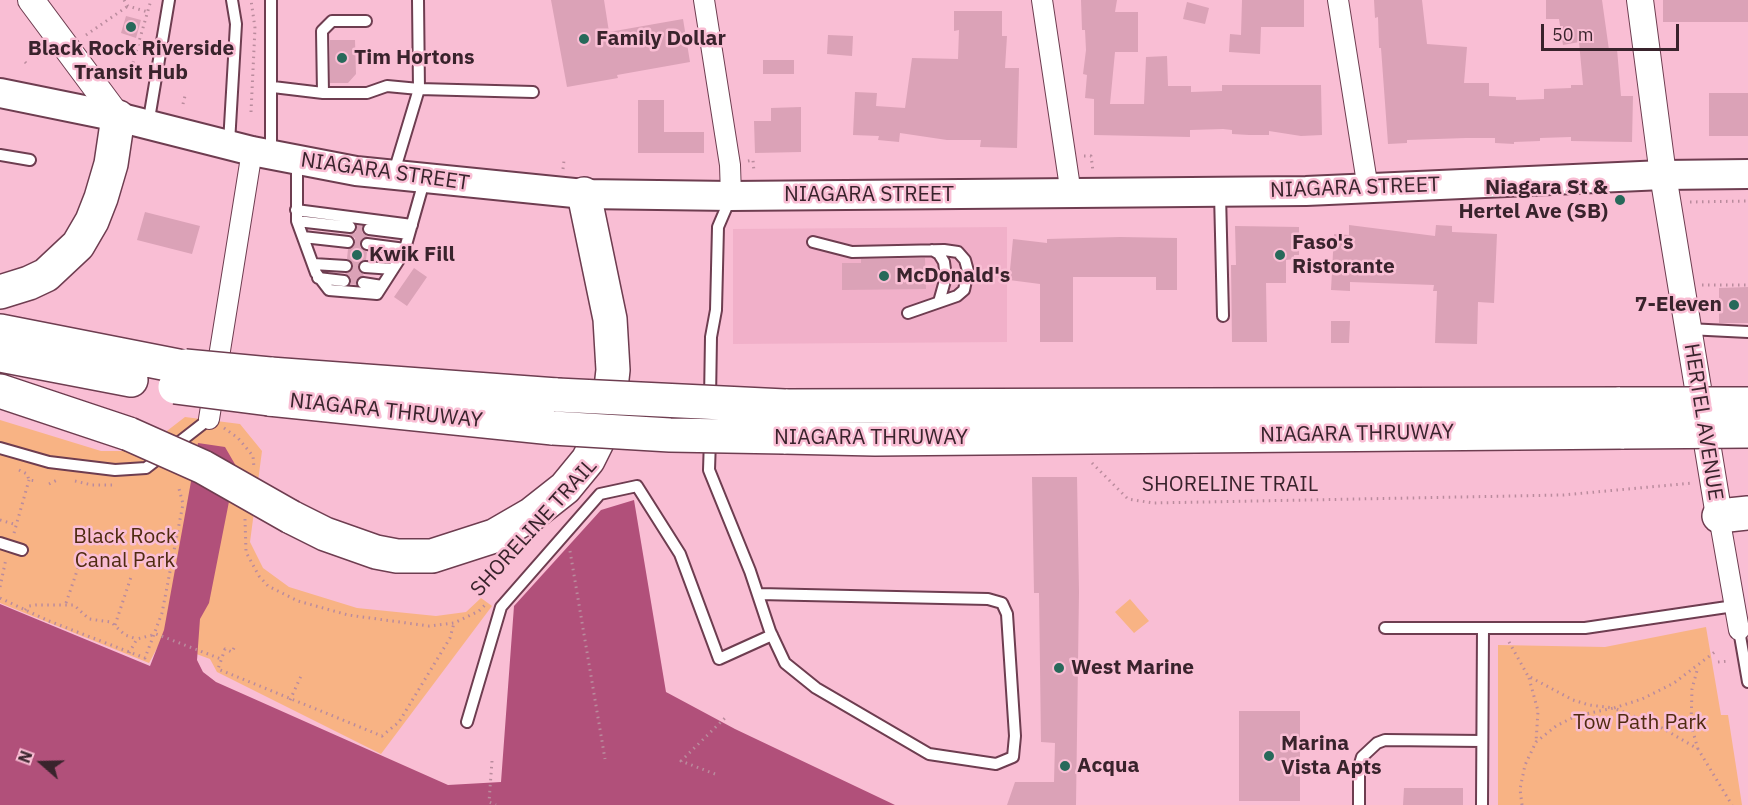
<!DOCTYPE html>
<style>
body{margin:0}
#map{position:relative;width:1748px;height:805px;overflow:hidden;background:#f9bed4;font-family:"IBM Plex Sans",sans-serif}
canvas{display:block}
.north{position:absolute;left:12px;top:733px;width:60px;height:60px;-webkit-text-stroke:4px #f9bed4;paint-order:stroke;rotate:290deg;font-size:16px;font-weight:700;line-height:24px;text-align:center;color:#39232c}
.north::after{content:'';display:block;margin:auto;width:21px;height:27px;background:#39232c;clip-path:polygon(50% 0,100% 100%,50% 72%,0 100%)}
.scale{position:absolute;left:1541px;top:24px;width:138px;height:27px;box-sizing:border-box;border:3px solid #39232c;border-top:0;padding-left:8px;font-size:18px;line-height:21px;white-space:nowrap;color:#39232c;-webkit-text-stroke:4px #f9bed4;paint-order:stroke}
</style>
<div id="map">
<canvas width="1748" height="805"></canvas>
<div class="north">N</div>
<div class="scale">50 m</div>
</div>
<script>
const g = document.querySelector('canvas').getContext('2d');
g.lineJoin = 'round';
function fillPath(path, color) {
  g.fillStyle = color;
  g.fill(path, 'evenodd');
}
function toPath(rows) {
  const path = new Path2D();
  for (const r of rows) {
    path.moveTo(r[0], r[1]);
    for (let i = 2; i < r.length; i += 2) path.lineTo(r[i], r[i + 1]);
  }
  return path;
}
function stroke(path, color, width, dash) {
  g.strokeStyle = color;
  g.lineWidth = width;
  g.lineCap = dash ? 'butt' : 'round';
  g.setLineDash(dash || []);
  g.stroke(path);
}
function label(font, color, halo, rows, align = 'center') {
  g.font = font + ' "IBM Plex Sans",sans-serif';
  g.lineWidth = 5;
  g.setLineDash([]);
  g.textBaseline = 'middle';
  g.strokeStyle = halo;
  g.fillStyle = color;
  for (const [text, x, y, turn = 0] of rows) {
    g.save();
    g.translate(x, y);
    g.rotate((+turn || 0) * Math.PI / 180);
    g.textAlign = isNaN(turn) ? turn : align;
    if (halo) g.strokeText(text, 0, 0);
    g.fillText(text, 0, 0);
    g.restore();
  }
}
fillPath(toPath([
 [1007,227,1007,342,733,344,733,229]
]), '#f1b0c9');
fillPath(toPath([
 [185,417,240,424,262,451,250,542,263,568,289,587,357,608,436,616,466,612,481,598,492,606,381,754,217,672,210,659,161,641,149,663,0,603,0,420,101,451,141,451],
 [1130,599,1149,621,1134,633,1115,612],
 [1706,627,1721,715,1728,715,1742,805,1498,805,1498,645,1605,647]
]), '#f8b384');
fillPath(toPath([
 [198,443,225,447,236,466,209,603,200,619,197,660,203,672,216,682,448,785,501,782,514,606,601,510,634,500,666,692,735,729,895,805,0,805,0,604,150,666,164,630]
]), '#b1507a');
fillPath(toPath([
 [551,0,604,0,609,32,683,19,690,62,617,75,618,78,567,87],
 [1081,0,1117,0,1115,12,1138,12,1138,52,1115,52,1110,104,1144,104,1146,57,1167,56,1168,86,1191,86,1191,92,1222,91,1222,85,1321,85,1322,135,1301,136,1269,131,1269,135,1249,135,1232,134,1232,130,1223,129,1190,130,1190,137,1094,135,1094,99,1085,98,1087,75,1083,74,1086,50,1085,30,1082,30],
 [1242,0,1304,0,1304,27,1261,27,1260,54,1229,52,1230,34,1241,35],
 [1374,0,1422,0,1427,44,1467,47,1464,83,1489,83,1489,96,1516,97,1516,100,1544,99,1544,89,1571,88,1571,85,1583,85,1579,42,1563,45,1559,19,1546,19,1546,0,1602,0,1609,50,1617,49,1621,96,1633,96,1632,142,1571,141,1571,137,1540,138,1540,141,1514,142,1514,144,1495,143,1495,138,1466,138,1407,140,1407,143,1388,144,1381,48,1379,48,1378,17,1375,18],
 [1663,0,1748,0,1748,22,1663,22],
 [1187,2,1209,8,1205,24,1183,19],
 [954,11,1002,11,1002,36,1007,36,1005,68,1019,68,1017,148,980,147,981,140,947,140,900,133,899,142,878,140,879,136,853,135,855,92,877,93,876,106,905,108,912,58,958,59,959,30,954,31],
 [126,16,141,20,136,38,121,33],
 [828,35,853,36,852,56,827,54],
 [330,40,355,40,356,74,348,83,330,83],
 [763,60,794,60,794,74,763,74],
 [1709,93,1748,93,1748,136,1709,136],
 [638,100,664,100,664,132,704,132,704,153,638,153],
 [801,107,801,152,755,153,754,121,771,121,771,108],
 [145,212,200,226,192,254,137,240],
 [357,225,362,226,362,232,368,237,360,242,360,247,367,252,366,260,358,266,364,276,358,278,356,285,351,284,351,278,345,274,353,267,352,262,347,259,348,249,355,243,355,238,349,234,356,232],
 [1349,225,1435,236,1436,225,1452,226,1452,232,1497,234,1494,303,1478,302,1477,344,1435,343,1437,291,1433,291,1434,285,1350,282,1350,291,1331,290,1334,234,1349,235],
 [1235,226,1299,227,1299,255,1294,255,1294,259,1286,260,1286,283,1266,283,1267,342,1232,342,1231,265,1236,265],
 [1120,237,1177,238,1177,290,1156,290,1156,277,1073,277,1073,342,1040,342,1040,284,1009,280,1013,239,1047,243,1047,239],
 [925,258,926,289,842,290,842,263,861,263,861,259],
 [414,268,427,277,407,306,394,297],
 [1748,287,1748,323,1719,323,1719,288],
 [1331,321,1350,321,1349,343,1331,343],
 [1032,477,1077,477,1079,592,1076,805,1007,805,1015,782,1054,782,1055,743,1041,742,1039,593,1034,593],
 [1239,711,1300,711,1300,801,1239,801],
 [1404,788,1463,788,1463,805,1403,805]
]), '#dba2b7');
const service = toPath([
 [271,0,271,152],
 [273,87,323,93,367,93,387,86,419,89,418,0],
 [323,93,322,31,332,21,366,21],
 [148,125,169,0],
 [229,143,236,24,232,0],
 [0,155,30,160],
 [297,160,297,221,316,273,329,290,377,294,404,252,421,192,422,180],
 [394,172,419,89,533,92],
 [1220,194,1223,316],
 [296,210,412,225],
 [297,221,350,227],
 [369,229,409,234],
 [303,237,348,242],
 [813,242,852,252,944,250,958,252,965,260,968,271,964,290,957,296,908,313],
 [367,244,405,249],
 [932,250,939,254,944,262,946,277,939,302],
 [313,264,346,266],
 [365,267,393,269],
 [318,278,344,281],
 [363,283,382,286],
 [1688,329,1748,332],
 [710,399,711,337,716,310,718,227,730,199],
 [710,439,709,470,750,571,770,631,785,663,816,688,929,754,996,764,1013,757,1015,736,1007,614,1002,603,988,599,759,594],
 [0,448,49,462,115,470,146,468,209,419],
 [0,543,22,550],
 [1385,628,1585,628,1734,606],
 [1739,630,1748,682],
 [467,722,501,607,600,494,637,486,680,554,719,659,772,635],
 [1359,805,1359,767,1362,757,1377,743,1385,740,1482,741],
 [1482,805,1483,628]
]);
const minor = toPath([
 [704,0,730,165,731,196],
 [1042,0,1071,194],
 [1338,0,1368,189],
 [209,419,252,151],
 [1719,516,1739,630]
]);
const tertiary = toPath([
 [31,0,118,117],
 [1640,0,1663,175,1719,516]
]);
const secondary = toPath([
 [0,93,118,117,252,151,356,171,584,194,731,196,1306,191,1663,175,1748,174]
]);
const motorway = toPath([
 [0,292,29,283,46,275,78,245,92,221,101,198,111,164,118,117],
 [0,331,178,366],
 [0,355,131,380],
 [270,374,557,395],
 [0,391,129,434],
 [269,399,553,428],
 [785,406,1620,404],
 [784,437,875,439,1624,432],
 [1719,516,1748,513],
 [291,517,325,534,376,552,397,556,432,556,494,536,532,514,565,488,588,460,597,442,610,397,613,370,610,319,584,194]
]);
stroke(service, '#6e3d50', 14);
stroke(minor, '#6e3d50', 22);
stroke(tertiary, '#6e3d50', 28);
stroke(secondary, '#6e3d50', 32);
stroke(motorway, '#6e3d50', 36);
stroke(toPath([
 [124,0,128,6,148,12],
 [86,35,128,6],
 [25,62,28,65],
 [128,80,151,0],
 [183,104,185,96],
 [251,112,255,28,251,0],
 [1084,156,1091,156,1093,171],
 [748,161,753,160,754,172],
 [563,169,564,160],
 [1690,202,1748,201],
 [1702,285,1748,285],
 [224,428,238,438,253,456,254,468],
 [1092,463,1128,499,1153,503,1563,495,1693,483],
 [19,470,27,474,29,480,36,481],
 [75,481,92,485,113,485],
 [49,484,59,479],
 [245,519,246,552,259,576,268,586,298,601,348,615,429,626,454,623,479,611,487,603],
 [0,520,17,525],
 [14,533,29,480],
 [570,551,605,759],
 [0,587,6,559],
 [0,598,49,621,145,658,162,613,183,504,178,485],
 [66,603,78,568],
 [25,610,29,606,36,605,74,605,89,619,111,622,125,635,137,639],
 [115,625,131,577],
 [1509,642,1528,676,1573,700,1589,705,1614,708,1642,699,1674,683,1716,651],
 [234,648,232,652,225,649,218,669,382,736,399,722,450,638,454,623],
 [129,653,137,639,156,634,221,659],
 [1718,662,1730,661],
 [1529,678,1538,711,1536,742],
 [290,700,301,676],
 [1698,749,1691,725,1692,689,1698,667],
 [492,761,489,802,496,805],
 [715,774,681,761,727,716],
 [1522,805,1520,789,1525,765,1536,742,1556,726,1576,716,1614,708,1662,728,1698,749,1732,805]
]), '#ba8b9d', 3, [1.5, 4.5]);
stroke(service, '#fff', 10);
stroke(minor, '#fff', 20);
stroke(tertiary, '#fff', 26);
stroke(secondary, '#fff', 28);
stroke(motorway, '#fff', 33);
const motorwayBridge = toPath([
 [185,366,270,374],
 [175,387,269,399],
 [557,395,785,406],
 [1620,404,1748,404],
 [553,428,670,435,784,437],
 [1624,432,1748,431],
 [129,434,203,467,291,517]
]);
stroke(motorwayBridge, '#6e3d50', 36, []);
stroke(motorwayBridge, '#fff', 33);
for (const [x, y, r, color] of [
 [131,27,6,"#27695a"],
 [584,39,6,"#27695a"],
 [342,58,6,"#27695a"],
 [1620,200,6,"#27695a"],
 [357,255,6,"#27695a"],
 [1280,255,6,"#27695a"],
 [884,276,6,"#27695a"],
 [1734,305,6,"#27695a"],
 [1059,668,6,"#27695a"],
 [1269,756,6,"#27695a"],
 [1065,766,6,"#27695a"]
]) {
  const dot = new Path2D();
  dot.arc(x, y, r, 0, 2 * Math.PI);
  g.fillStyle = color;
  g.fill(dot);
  stroke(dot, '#f9bed4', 2);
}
label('bold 21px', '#39232c', '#f9bed4', [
 ["Family Dollar",596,39],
 ["Black Rock Riverside",131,49,"center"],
 ["Transit Hub",131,73,"center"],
 ["Tim Hortons",354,58],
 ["Niagara St &",1608,188,"right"],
 ["Hertel Ave (SB)",1608,212,"right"],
 ["Faso's",1292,243],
 ["Ristorante",1292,267],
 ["Kwik Fill",369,255],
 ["McDonald's",896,276],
 ["7-Eleven",1722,305,"right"],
 ["West Marine",1071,668],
 ["Marina",1281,744],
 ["Vista Apts",1281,768],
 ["Acqua",1077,766]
], 'left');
label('21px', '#39232c', '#f9bed4', [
 ["NIAGARA STREET",385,172,8],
 ["NIAGARA STREET",1355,188,-2],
 ["NIAGARA STREET",869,195],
 ["NIAGARA THRUWAY",386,411,6],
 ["HERTEL AVENUE",1703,422,81],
 ["NIAGARA THRUWAY",1357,434,-1],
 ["NIAGARA THRUWAY",871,438],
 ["SHORELINE TRAIL",1230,485],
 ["SHORELINE TRAIL",534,528,-48]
]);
label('21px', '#4f2b10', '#f9bed4', [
 ["Black Rock",125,537],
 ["Canal Park",125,561],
 ["Tow Path Park",1640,723]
]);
</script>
